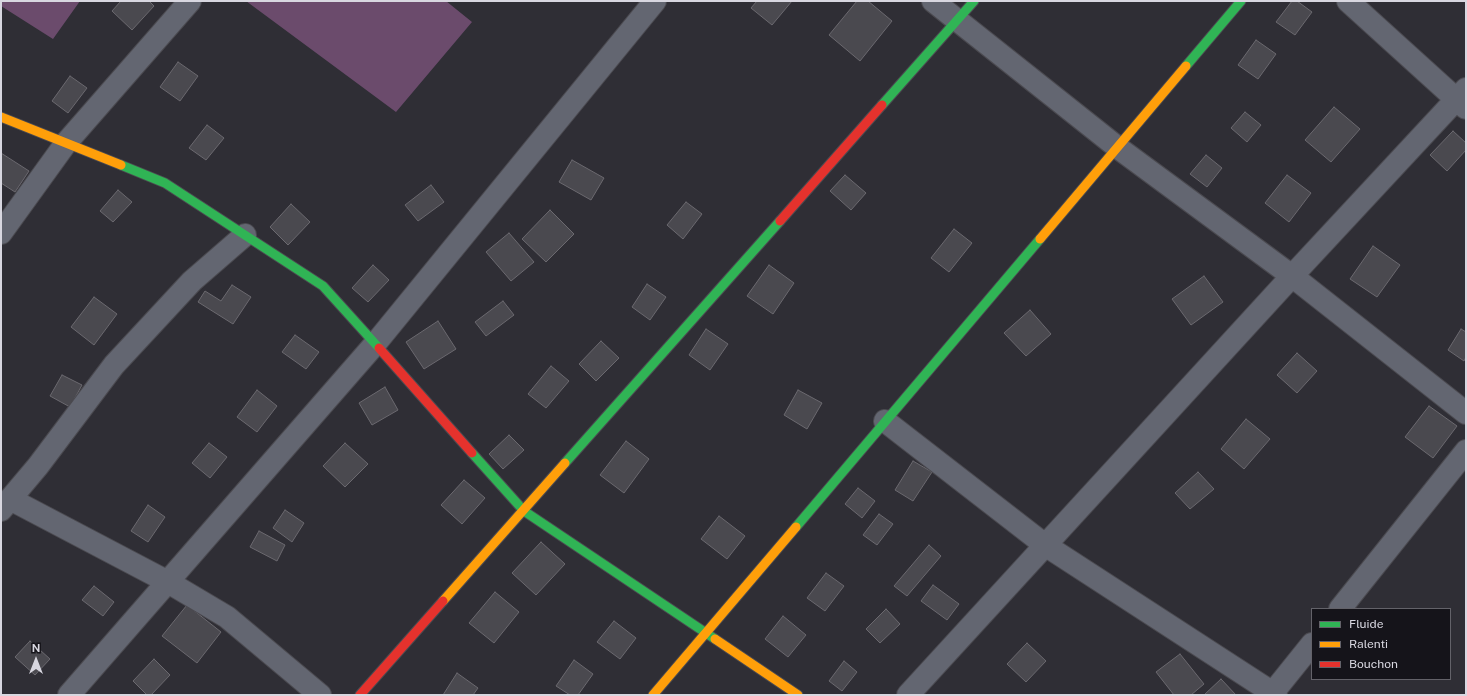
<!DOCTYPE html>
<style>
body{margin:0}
#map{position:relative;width:1467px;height:696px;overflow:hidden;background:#2f2e35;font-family:"Public Sans",sans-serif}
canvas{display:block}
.frame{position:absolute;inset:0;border:2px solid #d8d7e0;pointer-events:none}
.legend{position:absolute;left:1311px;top:608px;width:140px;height:72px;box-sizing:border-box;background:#15141a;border:1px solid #636269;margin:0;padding:5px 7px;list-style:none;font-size:12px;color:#d8d7e0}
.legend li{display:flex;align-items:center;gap:8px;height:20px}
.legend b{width:20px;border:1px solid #636269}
.north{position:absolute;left:16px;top:640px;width:40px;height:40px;-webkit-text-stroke:3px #15141a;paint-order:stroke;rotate:0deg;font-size:11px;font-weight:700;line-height:16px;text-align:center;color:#d8d7e0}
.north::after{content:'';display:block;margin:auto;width:14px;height:18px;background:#d8d7e0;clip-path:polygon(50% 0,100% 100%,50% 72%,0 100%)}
</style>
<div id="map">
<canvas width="1467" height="696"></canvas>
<div class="frame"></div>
<ul class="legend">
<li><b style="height:5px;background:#30b455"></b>Fluide</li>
<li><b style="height:5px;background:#ff9f0a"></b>Ralenti</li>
<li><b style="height:5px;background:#e5322d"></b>Bouchon</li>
</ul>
<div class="north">N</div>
</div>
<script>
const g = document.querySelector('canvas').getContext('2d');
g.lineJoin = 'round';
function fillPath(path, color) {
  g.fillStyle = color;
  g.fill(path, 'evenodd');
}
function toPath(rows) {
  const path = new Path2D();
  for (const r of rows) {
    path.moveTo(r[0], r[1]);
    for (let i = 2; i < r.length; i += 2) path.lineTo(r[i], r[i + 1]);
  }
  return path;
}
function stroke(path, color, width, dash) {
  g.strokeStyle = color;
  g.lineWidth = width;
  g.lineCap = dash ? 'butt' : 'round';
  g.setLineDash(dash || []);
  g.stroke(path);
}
fillPath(toPath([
 [1,1,80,1,53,39,1,6],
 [246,1,446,1,472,22,396,112]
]), '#6b4b6c');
const building = toPath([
 [121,1,149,1,154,6,132,30,112,11,121,1],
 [757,1,792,1,772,25,751,8,757,1],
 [857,1,868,1,892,21,860,61,829,35,857,1],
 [1292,1,1297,1,1312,12,1295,35,1276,22,1292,1],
 [1256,40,1276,54,1258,79,1238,65,1256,40],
 [178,62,198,76,180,101,160,87,178,62],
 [70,76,87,88,68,113,52,101,70,76],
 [1334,107,1360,129,1331,162,1305,140,1334,107],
 [1245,112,1261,125,1247,142,1231,128,1245,112],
 [207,125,224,138,206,160,189,148,207,125],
 [1453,131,1466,143,1466,150,1447,171,1430,155,1453,131],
 [1,153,29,171,15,192,1,183,1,153],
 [1206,155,1222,168,1207,187,1190,174,1206,155],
 [572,160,604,178,591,200,559,182,572,160],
 [845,175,866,193,851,210,830,191,845,175],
 [1287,175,1311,193,1289,222,1265,203,1287,175],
 [431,185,444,202,418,221,405,205,431,185],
 [118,190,132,202,113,222,100,211,118,190],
 [686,202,702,214,683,239,667,225,686,202],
 [291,204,310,222,288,245,270,227,291,204],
 [550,210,574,234,546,262,522,239,550,210],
 [954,229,972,243,949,272,931,258,954,229],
 [509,233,534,262,511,281,486,252,509,233],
 [1373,246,1400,265,1377,297,1350,279,1373,246],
 [373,265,389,280,368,302,352,288,373,265],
 [769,265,794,283,773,314,747,296,769,265],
 [1204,276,1223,302,1191,325,1172,299,1204,276],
 [647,284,666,297,650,320,632,307,647,284],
 [232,285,251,297,233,324,198,302,205,291,221,301,232,285],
 [94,297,117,314,94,345,71,327,94,297],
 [503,301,514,315,486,336,475,322,503,301],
 [1030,310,1051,334,1026,356,1004,333,1030,310],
 [438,321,456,349,424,369,406,342,438,321],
 [706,329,728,344,710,370,689,355,706,329],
 [1461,329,1466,332,1466,357,1464,361,1448,350,1461,329],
 [295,335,319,352,306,369,282,352,295,335],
 [601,341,619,358,596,381,579,364,601,341],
 [1297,353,1317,371,1297,393,1277,375,1297,353],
 [551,366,569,381,546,408,528,394,551,366],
 [62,375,82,385,70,407,50,396,62,375],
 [385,387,398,410,372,425,359,403,385,387],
 [257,390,277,406,257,432,237,417,257,390],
 [798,390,822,403,807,429,784,415,798,390],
 [1429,406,1457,426,1433,458,1405,437,1429,406],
 [1246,419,1270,439,1244,469,1221,449,1246,419],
 [509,435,524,450,503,469,489,454,509,435],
 [626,441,649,459,624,493,600,475,626,441],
 [209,443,227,457,210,478,192,463,209,443],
 [345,443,368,464,345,487,323,466,345,443],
 [913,461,932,472,913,501,895,490,913,461],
 [1198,472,1214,489,1190,509,1175,493,1198,472],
 [464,480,485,498,462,524,441,505,464,480],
 [858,488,875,501,862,518,845,504,858,488],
 [148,505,165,517,148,542,131,531,148,505],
 [285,510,304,523,292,542,273,528,285,510],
 [879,514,893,524,877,545,863,535,879,514],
 [719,516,745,536,727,559,701,539,719,516],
 [259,531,285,545,277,561,250,547,259,531],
 [541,542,565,564,536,595,512,573,541,542],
 [929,545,941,556,907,596,894,586,929,545],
 [826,573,844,586,825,611,807,598,826,573],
 [933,585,959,604,947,620,921,601,933,585],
 [94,586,114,602,103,616,82,600,94,586],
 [495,592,519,612,494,643,469,623,495,592],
 [187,605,221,632,197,663,162,636,187,605],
 [886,609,900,624,880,643,866,629,886,609],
 [783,616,806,635,788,657,765,639,783,616],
 [614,621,636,638,620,659,597,642,614,621],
 [30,641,50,659,35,675,15,657,30,641],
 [1027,643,1046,661,1026,682,1007,664,1027,643],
 [1180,654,1204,684,1191,695,1174,695,1156,672,1180,654],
 [154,659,170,675,151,695,147,695,133,681,154,659],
 [574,660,593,674,578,695,570,695,556,686,574,660],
 [844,661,857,672,842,691,829,681,844,661],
 [457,673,478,688,473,695,443,695,457,673],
 [1221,679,1236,695,1204,695,1221,679]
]);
fillPath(building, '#4a494f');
stroke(building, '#6b696f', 1);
const street = toPath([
 [933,1,1117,147,1292,276,1466,413],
 [1348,1,1466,108],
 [1,233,66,143,190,1],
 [885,421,1045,545,1276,695],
 [10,499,168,582,227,617,320,695],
 [1,510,38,466,114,365,192,281,245,235],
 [1340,609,1466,451],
 [69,695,375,344,655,1],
 [908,695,1292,276,1466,89],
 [1271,695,1312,644]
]);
const fast = toPath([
 [1186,66,1241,1],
 [882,105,974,1],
 [121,165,165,183,323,286,379,348],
 [472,453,524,511,715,639],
 [565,463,780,221],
 [796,527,1040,239]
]);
const slow = toPath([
 [1,117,121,165],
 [1040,239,1186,66],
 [443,601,565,463],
 [715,639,798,695],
 [653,695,796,527]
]);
const jam = toPath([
 [780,221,882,105],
 [379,348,472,453],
 [360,695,443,601]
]);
stroke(street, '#4b4a50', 24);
stroke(fast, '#4b4a50', 11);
stroke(slow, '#4b4a50', 11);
stroke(jam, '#4b4a50', 11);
stroke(street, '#636671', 22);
stroke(fast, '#30b455', 9);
stroke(slow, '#ff9f0a', 9);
stroke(jam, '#e5322d', 9);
</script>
